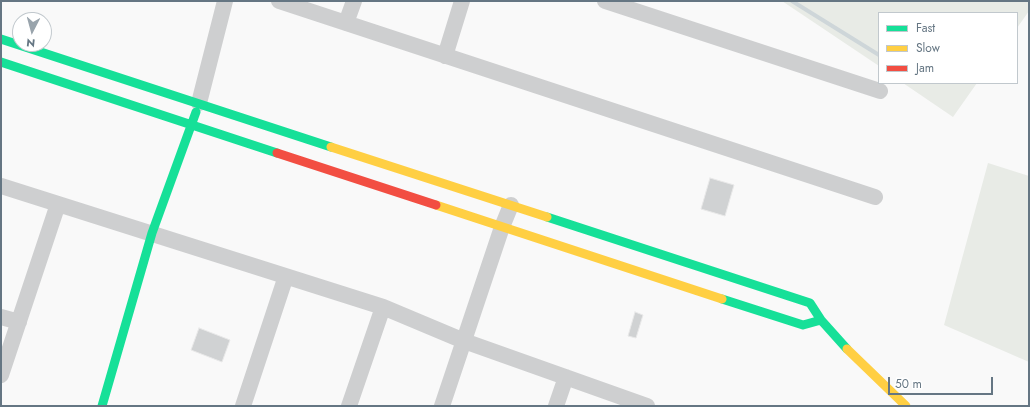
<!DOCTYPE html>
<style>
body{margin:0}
#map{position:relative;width:1030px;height:407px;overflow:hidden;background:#f9f9f9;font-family:Jost,sans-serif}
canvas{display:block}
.frame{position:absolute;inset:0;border:2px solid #657683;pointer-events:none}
.legend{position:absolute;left:878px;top:12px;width:140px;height:72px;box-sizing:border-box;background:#fff;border:1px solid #c1c8cd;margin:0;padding:5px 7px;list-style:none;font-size:12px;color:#657683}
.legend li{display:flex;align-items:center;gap:8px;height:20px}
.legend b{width:20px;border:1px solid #c1c8cd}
.north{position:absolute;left:12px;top:12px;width:40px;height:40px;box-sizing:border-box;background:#fff;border:1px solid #c1c8cd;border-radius:50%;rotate:186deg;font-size:11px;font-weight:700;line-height:16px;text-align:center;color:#657683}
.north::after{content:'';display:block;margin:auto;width:14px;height:18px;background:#99a4ac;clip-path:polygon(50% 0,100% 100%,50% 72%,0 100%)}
.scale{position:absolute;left:888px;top:377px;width:105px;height:18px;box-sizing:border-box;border:2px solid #657683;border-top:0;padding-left:5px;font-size:12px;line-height:14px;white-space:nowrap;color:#657683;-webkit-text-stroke:3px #fff;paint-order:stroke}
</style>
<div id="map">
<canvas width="1030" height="407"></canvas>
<div class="frame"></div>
<ul class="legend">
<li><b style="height:5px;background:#16e098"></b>Fast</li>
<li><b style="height:5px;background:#ffcf43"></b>Slow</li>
<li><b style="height:5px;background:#f24e42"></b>Jam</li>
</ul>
<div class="north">N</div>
<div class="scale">50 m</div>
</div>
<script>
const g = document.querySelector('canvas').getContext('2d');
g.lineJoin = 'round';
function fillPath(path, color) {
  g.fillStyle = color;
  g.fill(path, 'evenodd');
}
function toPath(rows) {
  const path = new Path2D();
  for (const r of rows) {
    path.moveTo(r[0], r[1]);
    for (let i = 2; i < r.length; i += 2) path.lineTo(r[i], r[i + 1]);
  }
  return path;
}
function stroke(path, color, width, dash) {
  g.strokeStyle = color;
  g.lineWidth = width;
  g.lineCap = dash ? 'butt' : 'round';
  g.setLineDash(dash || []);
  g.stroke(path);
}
fillPath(toPath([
 [782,1,1029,1,1029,11,1017,28,1017,13,879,13,879,66],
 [903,83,977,83,953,117],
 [988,163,1029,176,1029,362,944,325]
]), '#e8ebe6');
stroke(toPath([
 [792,1,879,55]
]), '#ced6d9', 4);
const building = toPath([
 [710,178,734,185,725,216,701,209,710,178],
 [635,312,643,315,636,338,628,336,635,312],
 [199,328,230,340,222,362,191,350,199,328]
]);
fillPath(building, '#d0d2d3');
stroke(building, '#e8e8e8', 1);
stroke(toPath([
 [279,1,875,197],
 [605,1,880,91],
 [346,23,354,1],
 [445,56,462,1],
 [199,103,225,1],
 [1,186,383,307,464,341,647,406],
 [1,317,19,322],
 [1,375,58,204],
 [243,406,286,276],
 [349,406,383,307],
 [442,406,502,227,511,205],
 [556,406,566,377]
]), '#cecfd0', 16);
stroke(toPath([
 [1,39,331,147],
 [1,62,277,153],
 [547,217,810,303,821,320,847,349],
 [722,299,803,325,821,320],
 [102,406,152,233,196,112]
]), '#16e098', 9);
stroke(toPath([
 [331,147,547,217],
 [436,205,722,299],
 [847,349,906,406]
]), '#ffcf43', 9);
stroke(toPath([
 [277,153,436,205]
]), '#f24e42', 9);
</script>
